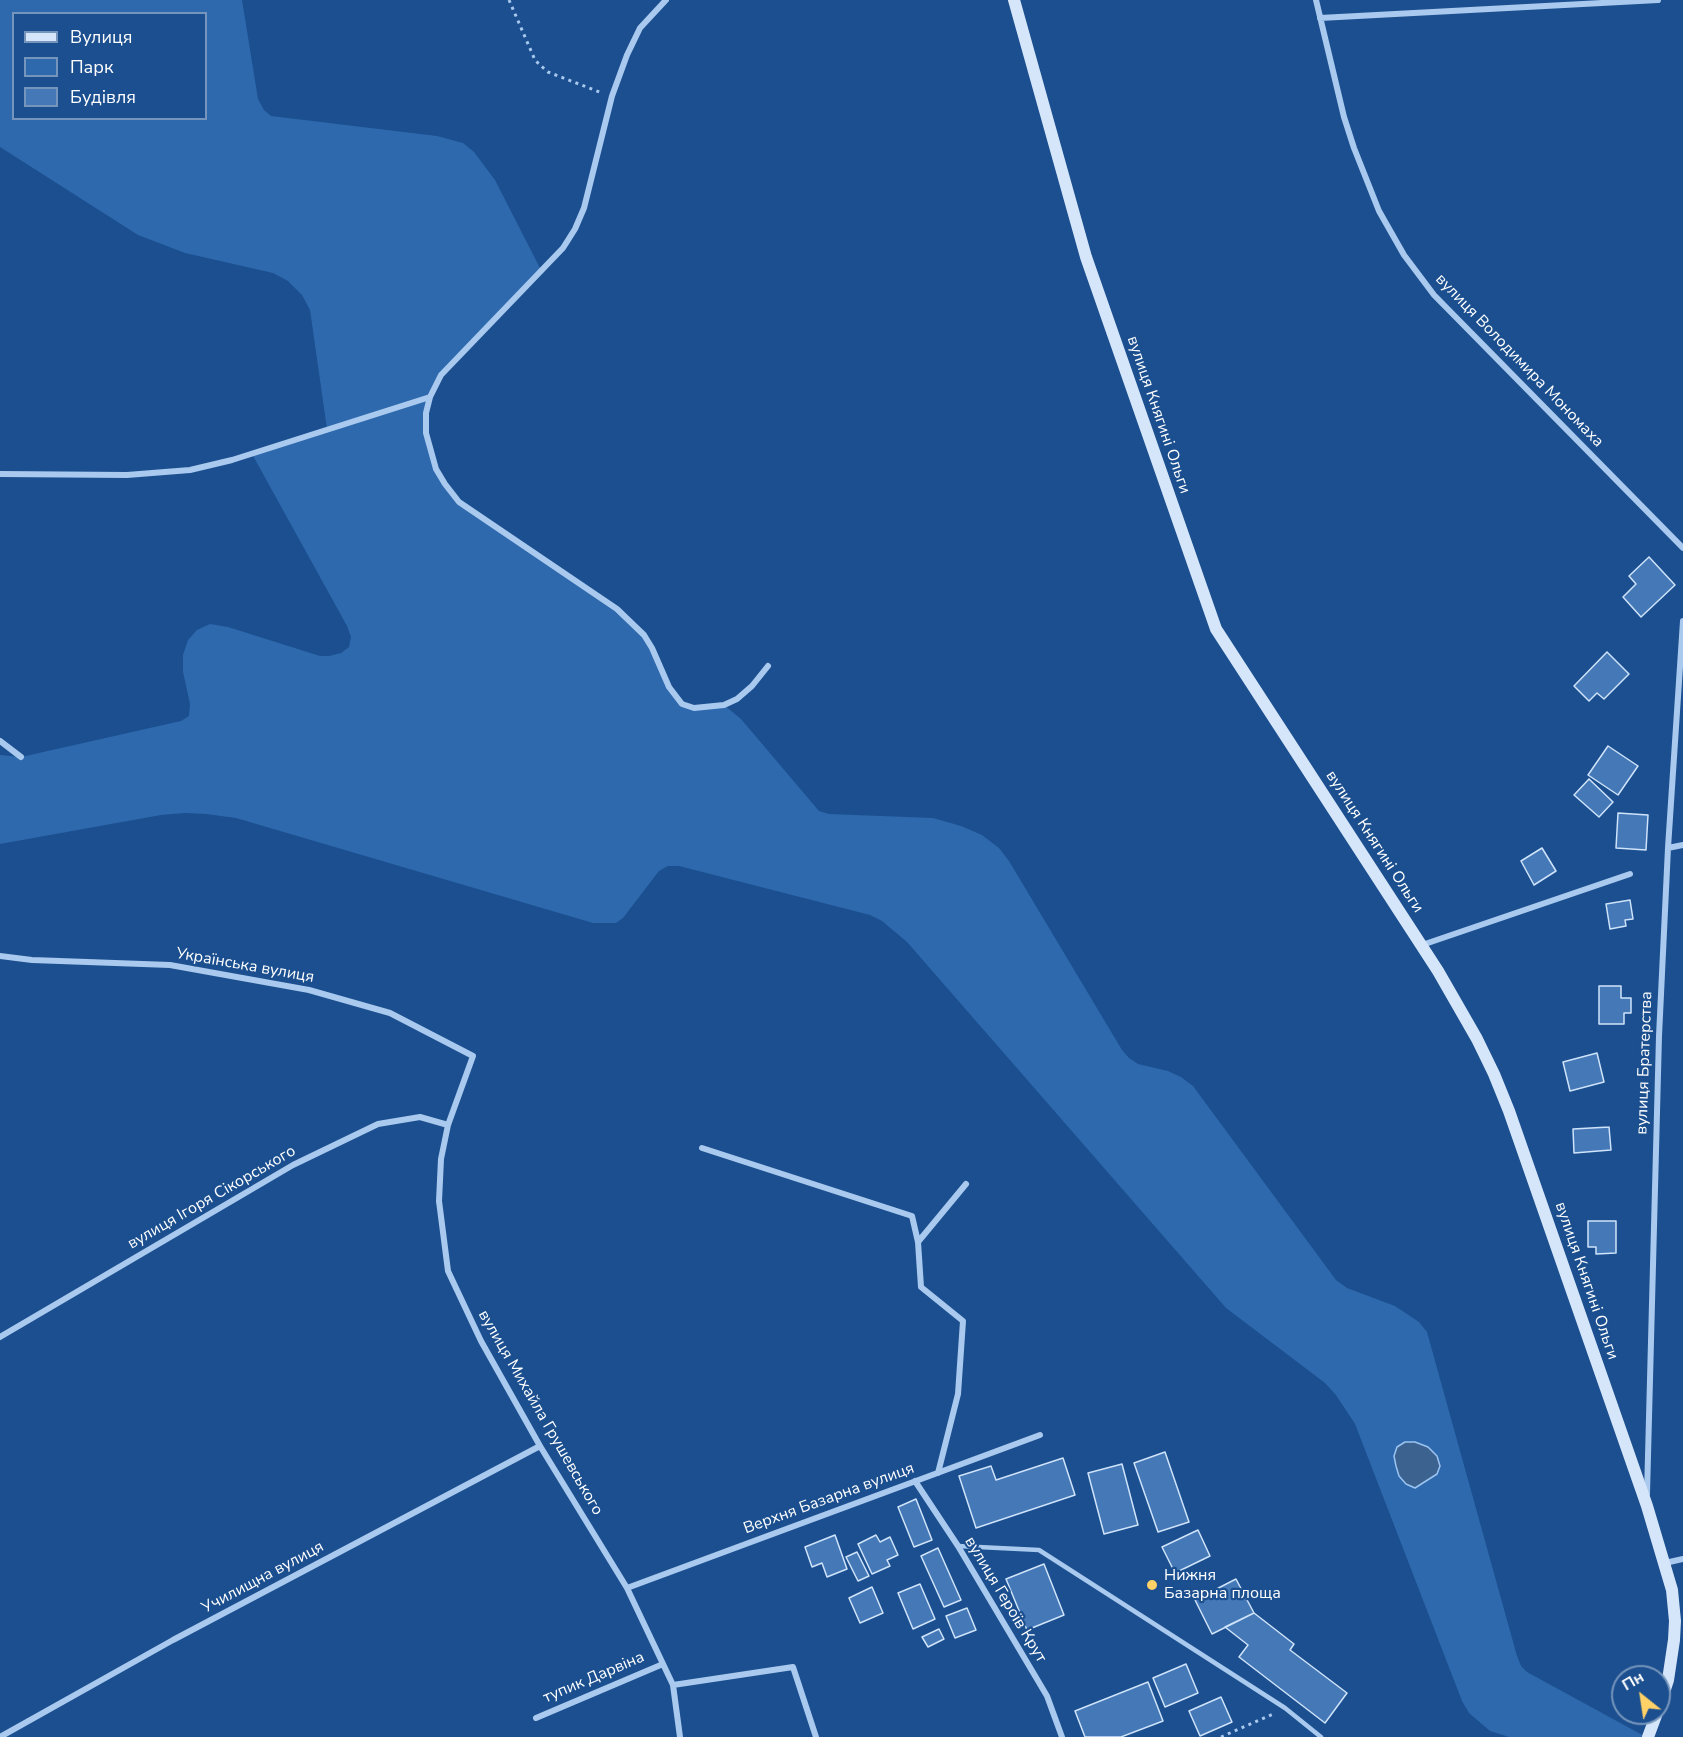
<!DOCTYPE html>
<meta charset="utf-8">
<style>
body{margin:0}
#map{position:relative;width:1683px;height:1737px;overflow:hidden;background:#1b4f8f;font-family:"Nunito Sans",sans-serif}
canvas{display:block}
.legend{position:absolute;left:12px;top:12px;width:195px;height:108px;box-sizing:border-box;background:#1b4f8f;border:2px solid #7695bc;margin:0;padding:8px 10px;list-style:none;font-size:18px;color:#fff}
.legend li{display:flex;align-items:center;gap:12px;height:30px}
.legend b{width:30px;border:2px solid #7695bc}
.north{position:absolute;left:1611px;top:1665px;width:60px;height:60px;box-sizing:border-box;background:#1b4f8f;border:2px solid #7695bc;border-radius:50%;rotate:330deg;font-size:16px;font-weight:700;line-height:24px;text-align:center;color:#fff}
.north::after{content:'';display:block;margin:auto;width:21px;height:27px;background:#ffd166;clip-path:polygon(50% 0,100% 100%,50% 72%,0 100%)}
</style>
<div id="map">
<canvas width="1683" height="1737"></canvas>
<ul class="legend">
<li><b style="height:8px;background:#d6e6fa"></b>Вулиця</li>
<li><b style="height:16px;background:#2e69ad"></b>Парк</li>
<li><b style="height:16px;background:#4478b7"></b>Будівля</li>
</ul>
<div class="north">Пн</div>
</div>
<script>
const g = document.querySelector('canvas').getContext('2d');
g.lineJoin = 'round';
function fillPath(path, color) {
  g.fillStyle = color;
  g.fill(path, 'evenodd');
}
function toPath(rows) {
  const path = new Path2D();
  for (const r of rows) {
    path.moveTo(r[0], r[1]);
    for (let i = 2; i < r.length; i += 2) path.lineTo(r[i], r[i + 1]);
  }
  return path;
}
function stroke(path, color, width, dash) {
  g.strokeStyle = color;
  g.lineWidth = width;
  g.lineCap = dash ? 'butt' : 'round';
  g.setLineDash(dash || []);
  g.stroke(path);
}
function label(font, color, halo, rows, align = 'center') {
  g.font = font + ' "Nunito Sans",sans-serif';
  g.lineWidth = 4.5;
  g.setLineDash([]);
  g.textBaseline = 'middle';
  g.strokeStyle = halo;
  g.fillStyle = color;
  for (const [text, x, y, turn = 0] of rows) {
    g.save();
    g.translate(x, y);
    g.rotate((+turn || 0) * Math.PI / 180);
    g.textAlign = isNaN(turn) ? turn : align;
    if (halo) g.strokeText(text, 0, 0);
    g.fillText(text, 0, 0);
    g.restore();
  }
}
fillPath(toPath([
 [0,0,242,0,258,99,264,110,271,116,437,136,463,143,474,152,495,180,541,270,456,358,430,396,426,433,436,469,459,502,617,609,644,635,675,696,694,708,724,705,741,719,819,811,829,814,933,818,961,826,982,835,999,848,1009,861,1122,1050,1129,1058,1138,1064,1168,1071,1181,1077,1193,1086,1336,1280,1347,1288,1395,1306,1419,1322,1427,1332,1517,1656,1521,1666,1527,1672,1646,1737,1509,1737,1490,1731,1469,1713,1462,1701,1355,1424,1336,1395,1325,1383,1226,1308,907,942,882,921,870,915,679,866,668,866,659,871,623,918,616,923,593,923,236,818,206,814,185,813,161,815,0,844,0,755,21,757,181,721,189,716,190,704,183,672,183,655,188,640,197,630,210,624,228,627,320,656,329,656,341,653,349,647,351,637,347,626,252,454,327,429,310,310,302,295,288,281,273,273,185,253,138,235,0,147],
 [14,14,206,14,206,118,14,118]
]), '#2e69ad');
const water = toPath([
 [1405,1442,1415,1442,1428,1447,1437,1456,1440,1466,1437,1474,1415,1488,1406,1484,1399,1476,1396,1466,1394,1456,1397,1447,1405,1442]
]);
fillPath(water, '#3c6290');
stroke(water, '#9cc4f0', 1.5);
const building = toPath([
 [1649,557,1675,585,1641,617,1623,597,1636,584,1629,576,1649,557],
 [1607,652,1629,674,1604,699,1597,693,1589,701,1574,686,1607,652],
 [1608,746,1638,766,1618,795,1588,775,1608,746],
 [1589,779,1613,802,1599,817,1574,795,1589,779],
 [1618,813,1648,815,1646,850,1616,848,1618,813],
 [1542,848,1556,871,1534,885,1521,861,1542,848],
 [1630,900,1633,919,1625,920,1626,926,1610,929,1606,904,1630,900],
 [1599,986,1621,986,1621,998,1631,998,1631,1013,1624,1013,1624,1024,1599,1024,1599,986],
 [1597,1053,1604,1082,1570,1091,1563,1062,1597,1053],
 [1609,1127,1611,1150,1574,1153,1573,1129,1609,1127],
 [1588,1221,1616,1221,1616,1253,1596,1254,1596,1247,1588,1247,1588,1221],
 [1165,1452,1189,1522,1158,1532,1134,1463,1165,1452],
 [1063,1458,1075,1495,976,1528,959,1476,991,1466,996,1480,1063,1458],
 [1122,1464,1138,1525,1104,1534,1088,1473,1122,1464],
 [916,1499,932,1540,914,1547,898,1507,916,1499],
 [1198,1530,1210,1556,1175,1573,1162,1547,1198,1530],
 [835,1535,847,1569,827,1577,822,1563,812,1567,805,1547,835,1535],
 [876,1535,880,1542,890,1537,898,1555,887,1560,890,1566,872,1574,858,1544,876,1535],
 [938,1548,961,1600,944,1607,921,1556,938,1548],
 [857,1552,869,1576,858,1581,846,1557,857,1552],
 [1044,1564,1064,1615,1027,1630,1006,1579,1044,1564],
 [1236,1579,1254,1613,1212,1634,1195,1600,1236,1579],
 [920,1584,935,1619,913,1629,898,1593,920,1584],
 [872,1587,883,1613,860,1623,849,1598,872,1587],
 [967,1608,976,1630,955,1638,946,1616,967,1608],
 [1254,1613,1294,1644,1290,1650,1347,1693,1325,1723,1239,1657,1248,1645,1225,1627,1254,1613],
 [939,1629,944,1639,928,1647,922,1637,939,1629],
 [1186,1664,1198,1693,1165,1707,1153,1678,1186,1664],
 [1148,1682,1163,1721,1121,1737,1085,1737,1075,1711,1148,1682],
 [1221,1697,1232,1722,1200,1736,1189,1711,1221,1697]
]);
fillPath(building, '#4478b7');
stroke(building, '#cfe3fa', 1.5);
stroke(toPath([
 [509,0,535,60,541,66,548,72,602,93],
 [1221,1737,1273,1714]
]), '#a9c9ee', 3, [3, 4.5]);
stroke(toPath([
 [958,1546,1039,1550,1285,1708,1321,1737]
]), '#a9c9ee', 4.5);
stroke(toPath([
 [666,0,640,28,627,55,612,96,584,208,575,229,563,248,441,375,430,397,426,413,426,433,436,469,445,484,459,502,617,609,644,635,652,648,669,687,682,704,694,708,724,705,737,699,752,686,768,666],
 [1316,0,1344,117,1354,148,1379,211,1404,255,1434,295,1683,548],
 [1320,18,1658,0],
 [0,474,127,475,190,470,232,460,430,397],
 [0,741,21,757],
 [1668,848,1683,845],
 [1422,945,1630,874],
 [0,956,32,960,170,965,309,990,390,1013,473,1056,448,1125,441,1159,439,1201,448,1271,481,1341,540,1446,627,1588,673,1685,680,1737],
 [702,1148,912,1216,918,1242,921,1287,963,1321,958,1394,938,1473],
 [918,1242,966,1184],
 [0,1337,293,1165,378,1124,420,1117,448,1125],
 [915,1481,958,1546,1047,1696,1062,1737],
 [1647,1494,1659,1036,1668,848,1683,621],
 [1665,1563,1683,1559],
 [627,1588,1040,1435],
 [673,1685,793,1667,816,1737],
 [536,1718,663,1664],
 [0,1737,173,1640,540,1446]
]), '#a9c9ee', 6);
stroke(toPath([
 [1014,0,1086,257,1216,629,1438,971,1477,1039,1494,1074,1509,1111,1647,1506,1672,1590,1675,1621,1674,1640,1668,1680,1659,1707],
 [1648,1737,1657,1713]
]), '#d6e6fa', 12);
for (const [x, y, r, color] of [
 [1152,1585,6,"#ffd166"]
]) {
  const dot = new Path2D();
  dot.arc(x, y, r, 0, 2 * Math.PI);
  g.fillStyle = color;
  g.fill(dot);
  stroke(dot, '#1b4f8f', 2);
}
label('16px', '#fff', '#1b4f8f', [
 ["вулиця Володимира Мономаха",1519,361,46],
 ["вулиця Княгині Ольги",1158,415,71],
 ["вулиця Княгині Ольги",1374,842,57],
 ["Українська вулиця",245,966,10],
 ["вулиця Братерства",1645,1063,-88],
 ["вулиця Ігоря Сікорського",212,1198,-30],
 ["вулиця Княгині Ольги",1586,1281,71],
 ["вулиця Михайла Грушевського",540,1413,60],
 ["Верхня Базарна вулиця",829,1499,-20],
 ["Училищна вулиця",263,1578,-28],
 ["вулиця Героїв Крут",1005,1600,59],
 ["тупик Дарвіна",594,1678,-23]
]);
label('16px', '#fff', '#1b4f8f', [
 ["Нижня",1164,1576],
 ["Базарна площа",1164,1594]
], 'left');
</script>
